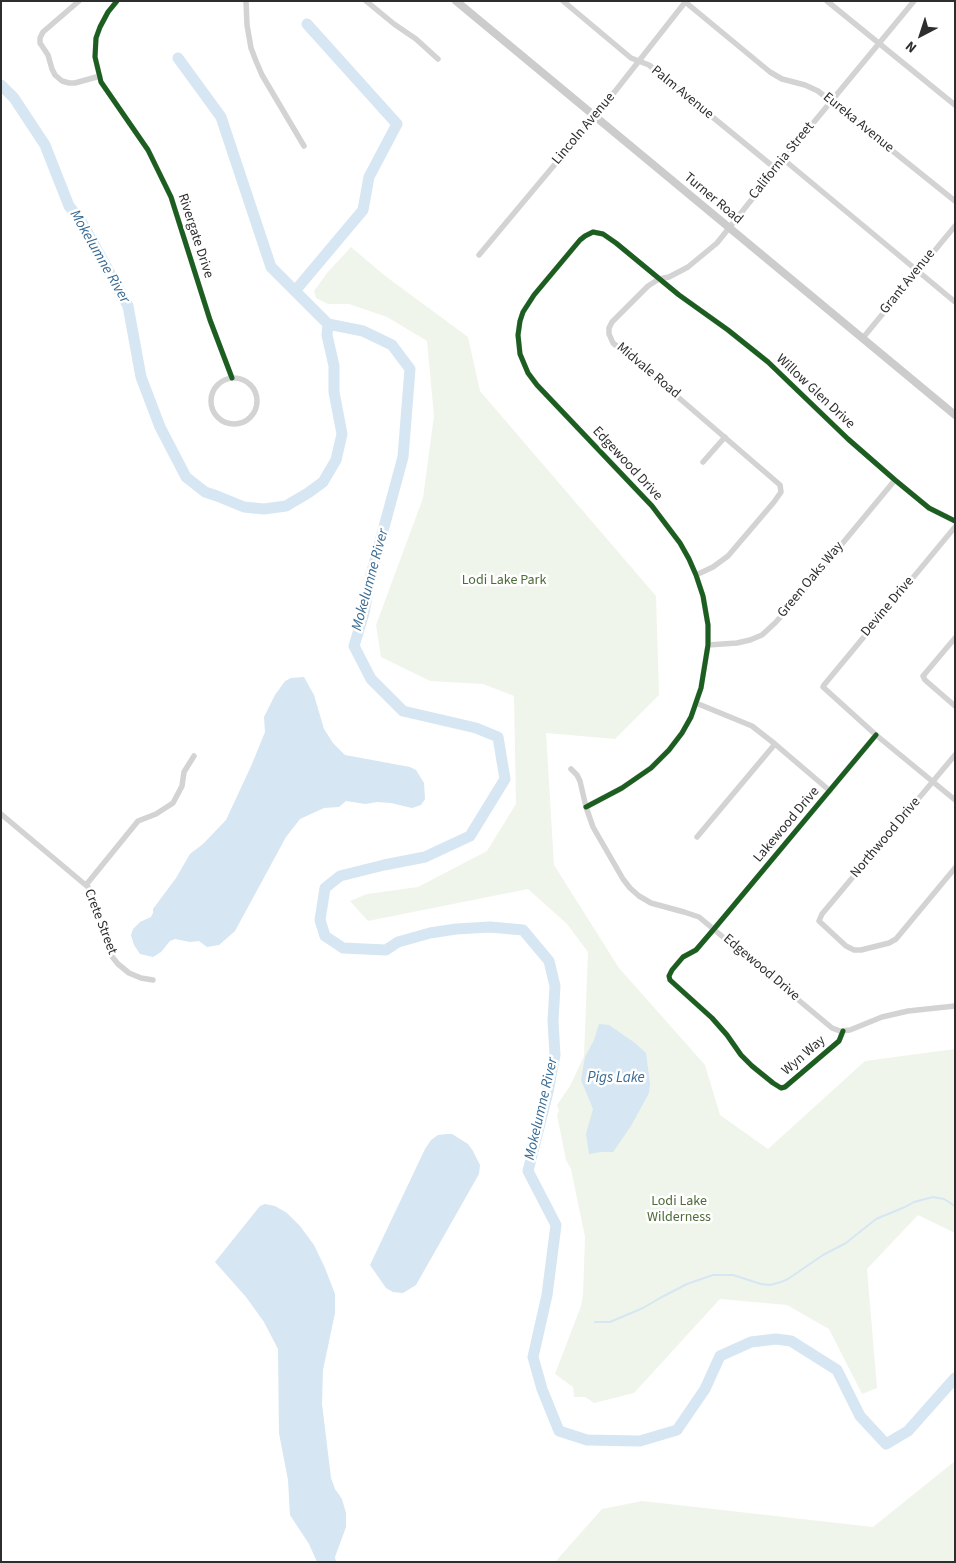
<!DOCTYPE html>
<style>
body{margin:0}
#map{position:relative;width:956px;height:1563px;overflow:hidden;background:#fff;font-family:"Source Sans 3",sans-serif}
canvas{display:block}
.frame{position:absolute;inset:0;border:2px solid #2e2e2e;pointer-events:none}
.north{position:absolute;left:896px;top:10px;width:50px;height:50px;-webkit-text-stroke:4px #fff;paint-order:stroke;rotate:220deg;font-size:14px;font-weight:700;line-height:20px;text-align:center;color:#2e2e2e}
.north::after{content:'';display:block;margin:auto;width:18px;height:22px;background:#2e2e2e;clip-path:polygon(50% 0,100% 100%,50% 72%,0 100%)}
</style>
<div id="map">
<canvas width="956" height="1563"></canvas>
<div class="frame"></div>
<div class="north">N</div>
</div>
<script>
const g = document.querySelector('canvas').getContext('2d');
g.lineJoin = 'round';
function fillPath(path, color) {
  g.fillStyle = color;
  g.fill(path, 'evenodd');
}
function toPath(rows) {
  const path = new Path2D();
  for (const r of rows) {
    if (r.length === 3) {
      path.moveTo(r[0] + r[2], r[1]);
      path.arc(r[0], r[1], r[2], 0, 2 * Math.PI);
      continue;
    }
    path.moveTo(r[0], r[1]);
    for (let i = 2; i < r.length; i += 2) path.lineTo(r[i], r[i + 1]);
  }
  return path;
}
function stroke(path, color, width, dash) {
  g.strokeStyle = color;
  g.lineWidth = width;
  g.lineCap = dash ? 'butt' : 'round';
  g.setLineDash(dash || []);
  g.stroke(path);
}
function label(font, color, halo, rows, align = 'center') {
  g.font = font + ' "Source Sans 3",sans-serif';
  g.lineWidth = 5;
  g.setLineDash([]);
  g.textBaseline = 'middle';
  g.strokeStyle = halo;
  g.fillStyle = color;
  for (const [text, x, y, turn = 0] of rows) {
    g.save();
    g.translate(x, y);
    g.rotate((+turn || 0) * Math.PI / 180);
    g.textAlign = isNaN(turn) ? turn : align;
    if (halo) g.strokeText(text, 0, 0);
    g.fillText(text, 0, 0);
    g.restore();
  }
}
fillPath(toPath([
 [351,247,384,275,468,337,480,391,656,596,659,695,615,739,546,733,554,865,619,968,705,1065,720,1115,768,1149,865,1061,955,1049,955,1233,918,1215,867,1269,877,1388,862,1394,829,1329,787,1305,720,1299,634,1393,594,1403,585,1397,574,1397,573,1387,555,1374,581,1306,583,1295,585,1237,571,1169,566,1160,557,1115,559,1111,557,1105,570,1086,584,1056,588,952,567,924,528,889,368,921,350,901,367,894,418,887,487,851,516,804,514,696,483,684,430,681,381,657,376,625,423,498,434,416,427,341,387,317,349,304,328,304,316,298,314,291,327,273],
 [955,1461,955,1562,555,1562,602,1509,642,1501,873,1527]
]), '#f0f5eb');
fillPath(toPath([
 [304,677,314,695,324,729,333,743,345,755,410,767,416,770,424,783,425,799,421,805,412,808,391,803,377,802,365,804,346,801,339,807,324,808,300,819,286,837,235,931,219,945,207,947,199,941,190,942,175,939,170,941,161,952,153,957,140,954,134,945,131,935,133,929,140,922,151,917,153,913,153,909,176,878,190,854,203,844,226,820,252,764,265,732,264,717,275,695,285,681,291,678],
 [599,1024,609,1025,635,1043,646,1053,650,1084,649,1093,631,1126,613,1152,601,1152,589,1154,586,1134,593,1109,581,1080,585,1057,594,1040],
 [447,1134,452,1134,468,1144,473,1151,480,1165,479,1174,416,1285,403,1293,393,1292,386,1288,370,1265,425,1149,431,1140,438,1135],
 [265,1204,275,1206,287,1213,300,1226,314,1245,325,1268,335,1294,335,1313,323,1370,322,1404,331,1478,335,1489,342,1499,346,1513,346,1527,335,1557,336,1562,317,1562,309,1544,290,1515,288,1480,279,1433,278,1349,264,1322,246,1297,215,1262,260,1206]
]), '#d6e6f2');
stroke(toPath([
 [595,1322,610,1322,643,1308,660,1298,687,1284,713,1275,733,1275,761,1284,770,1285,781,1282,788,1279,823,1255,846,1243,876,1219,905,1207,914,1202,933,1197,944,1199,955,1206]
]), '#d6e6f2', 2);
stroke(toPath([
 [178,58,221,117,271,267,328,324],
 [1,85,14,98,45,145,69,206,81,221,128,306,141,377,160,427,186,477,205,492,217,496,244,507,264,509,286,506,308,493,323,482,336,460,342,434,334,392,334,366,327,335,328,324,363,331,392,345,410,369,403,457,371,575,364,613,354,646,371,679,403,711,476,728,498,737,505,779,470,836,425,857,384,865,340,876,325,888,320,920,325,936,343,948,386,950,398,942,430,933,456,929,490,927,523,930,549,961,555,986,553,1021,555,1055,548,1092,528,1171,556,1225,547,1295,533,1357,542,1389,559,1431,587,1440,640,1441,677,1430,705,1389,720,1356,751,1342,776,1339,791,1341,837,1370,860,1416,886,1444,908,1431,955,1378],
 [295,291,363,210,369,177,397,124,307,24]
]), '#d6e6f2', 11);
stroke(toPath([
 [79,1,43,32,40,38,40,43,48,55,52,69,55,75,62,81,69,83,75,83,100,76],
 [117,1,108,12,100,27,96,38,95,57,101,82,148,150,171,197,210,320,232,378],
 [246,1,247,25,251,48,256,61,262,75,304,146],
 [366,1,394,24,416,39,438,59],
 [563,1,631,58,649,65,776,169],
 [684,1,770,72,782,79,805,85,818,91,955,201],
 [827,1,955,105],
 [783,159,955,302],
 [479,255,602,108,686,1],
 [862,339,955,226],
 [234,401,23],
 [703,462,725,437],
 [955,527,824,685,823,687,876,735,955,800],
 [696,575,713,567,728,556,774,502,781,492,780,485,657,379,613,343,609,334,609,328,612,322,648,286,659,279,669,277,688,267,717,243,800,139,914,1],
 [955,638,923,676,925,680,955,706],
 [708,645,737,643,750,640,762,635,775,623,793,603,895,480],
 [696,703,752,726,775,744,830,791],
 [955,755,822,914,819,921,846,946,854,950,861,950,889,943,896,939,955,868],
 [571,769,577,775,580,781,586,807,593,827,623,879,630,888,639,896,651,903,684,912,699,917,832,1028,840,1031,850,1030,882,1017,908,1011,955,1006],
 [586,807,622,788,651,768,669,750,682,733,691,717,701,688,708,645,708,625,703,596,696,575,689,559,680,543,652,506,537,385,528,373,520,354,518,335,520,321,523,312,534,295,580,240,585,236,593,232,603,234,616,243,679,295,728,330,768,362,848,439,895,480,929,508,955,521],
 [1,814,88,887,99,916,110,954,118,964,129,973,141,978,153,980],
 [697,837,775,744],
 [86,885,138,821,156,814,173,803,182,786,184,772,194,756],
 [843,1031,839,1041,785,1087,781,1088,773,1083,752,1066,741,1055,727,1035,712,1018,670,980,669,976,672,970,683,957,696,950,714,929,876,735]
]), '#d3d3d3', 5.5);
stroke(toPath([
 [456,1,955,415]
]), '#ccc', 8);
stroke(toPath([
 [117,1,108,12,100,27,96,38,95,57,101,82,148,150,171,197,210,320,232,378],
 [586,807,622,788,651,768,669,750,682,733,691,717,701,688,708,645,708,625,703,596,696,575,689,559,680,543,652,506,537,385,528,373,520,354,518,335,520,321,523,312,534,295,580,240,585,236,593,232,603,234,616,243,679,295,728,330,768,362,848,439,895,480,929,508,955,521],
 [843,1031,839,1041,785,1087,781,1088,773,1083,752,1066,741,1055,727,1035,712,1018,670,980,669,976,672,970,683,957,696,950,714,929,876,735]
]), '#1b5e20', 5);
label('14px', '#2e2e2e', '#fff', [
 ["Palm Avenue",682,93,39],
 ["Eureka Avenue",858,123,39],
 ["Lincoln Avenue",584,129,-50],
 ["California Street",782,161,-51],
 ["Turner Road",713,199,40],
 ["Rivergate Drive",195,236,72],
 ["Grant Avenue",908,282,-51],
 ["Midvale Road",648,371,40],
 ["Willow Glen Drive",815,392,43],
 ["Edgewood Drive",627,464,47],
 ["Green Oaks Way",811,580,-50],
 ["Devine Drive",888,607,-50],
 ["Lakewood Drive",787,825,-50],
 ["Northwood Drive",886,838,-50],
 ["Crete Street",100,922,69],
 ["Edgewood Drive",761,968,40],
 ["Wyn Way",804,1056,-41]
]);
label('14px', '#4e6b39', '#fff', [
 ["Lodi Lake Park",504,581],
 ["Lodi Lake",679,1202],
 ["Wilderness",679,1218]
]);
label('italic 15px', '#386b94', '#fff', [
 ["Mokelumne River",99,257,60],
 ["Mokelumne River",371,580,-75],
 ["Pigs Lake",616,1079],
 ["Mokelumne River",542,1109,-77]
]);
</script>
